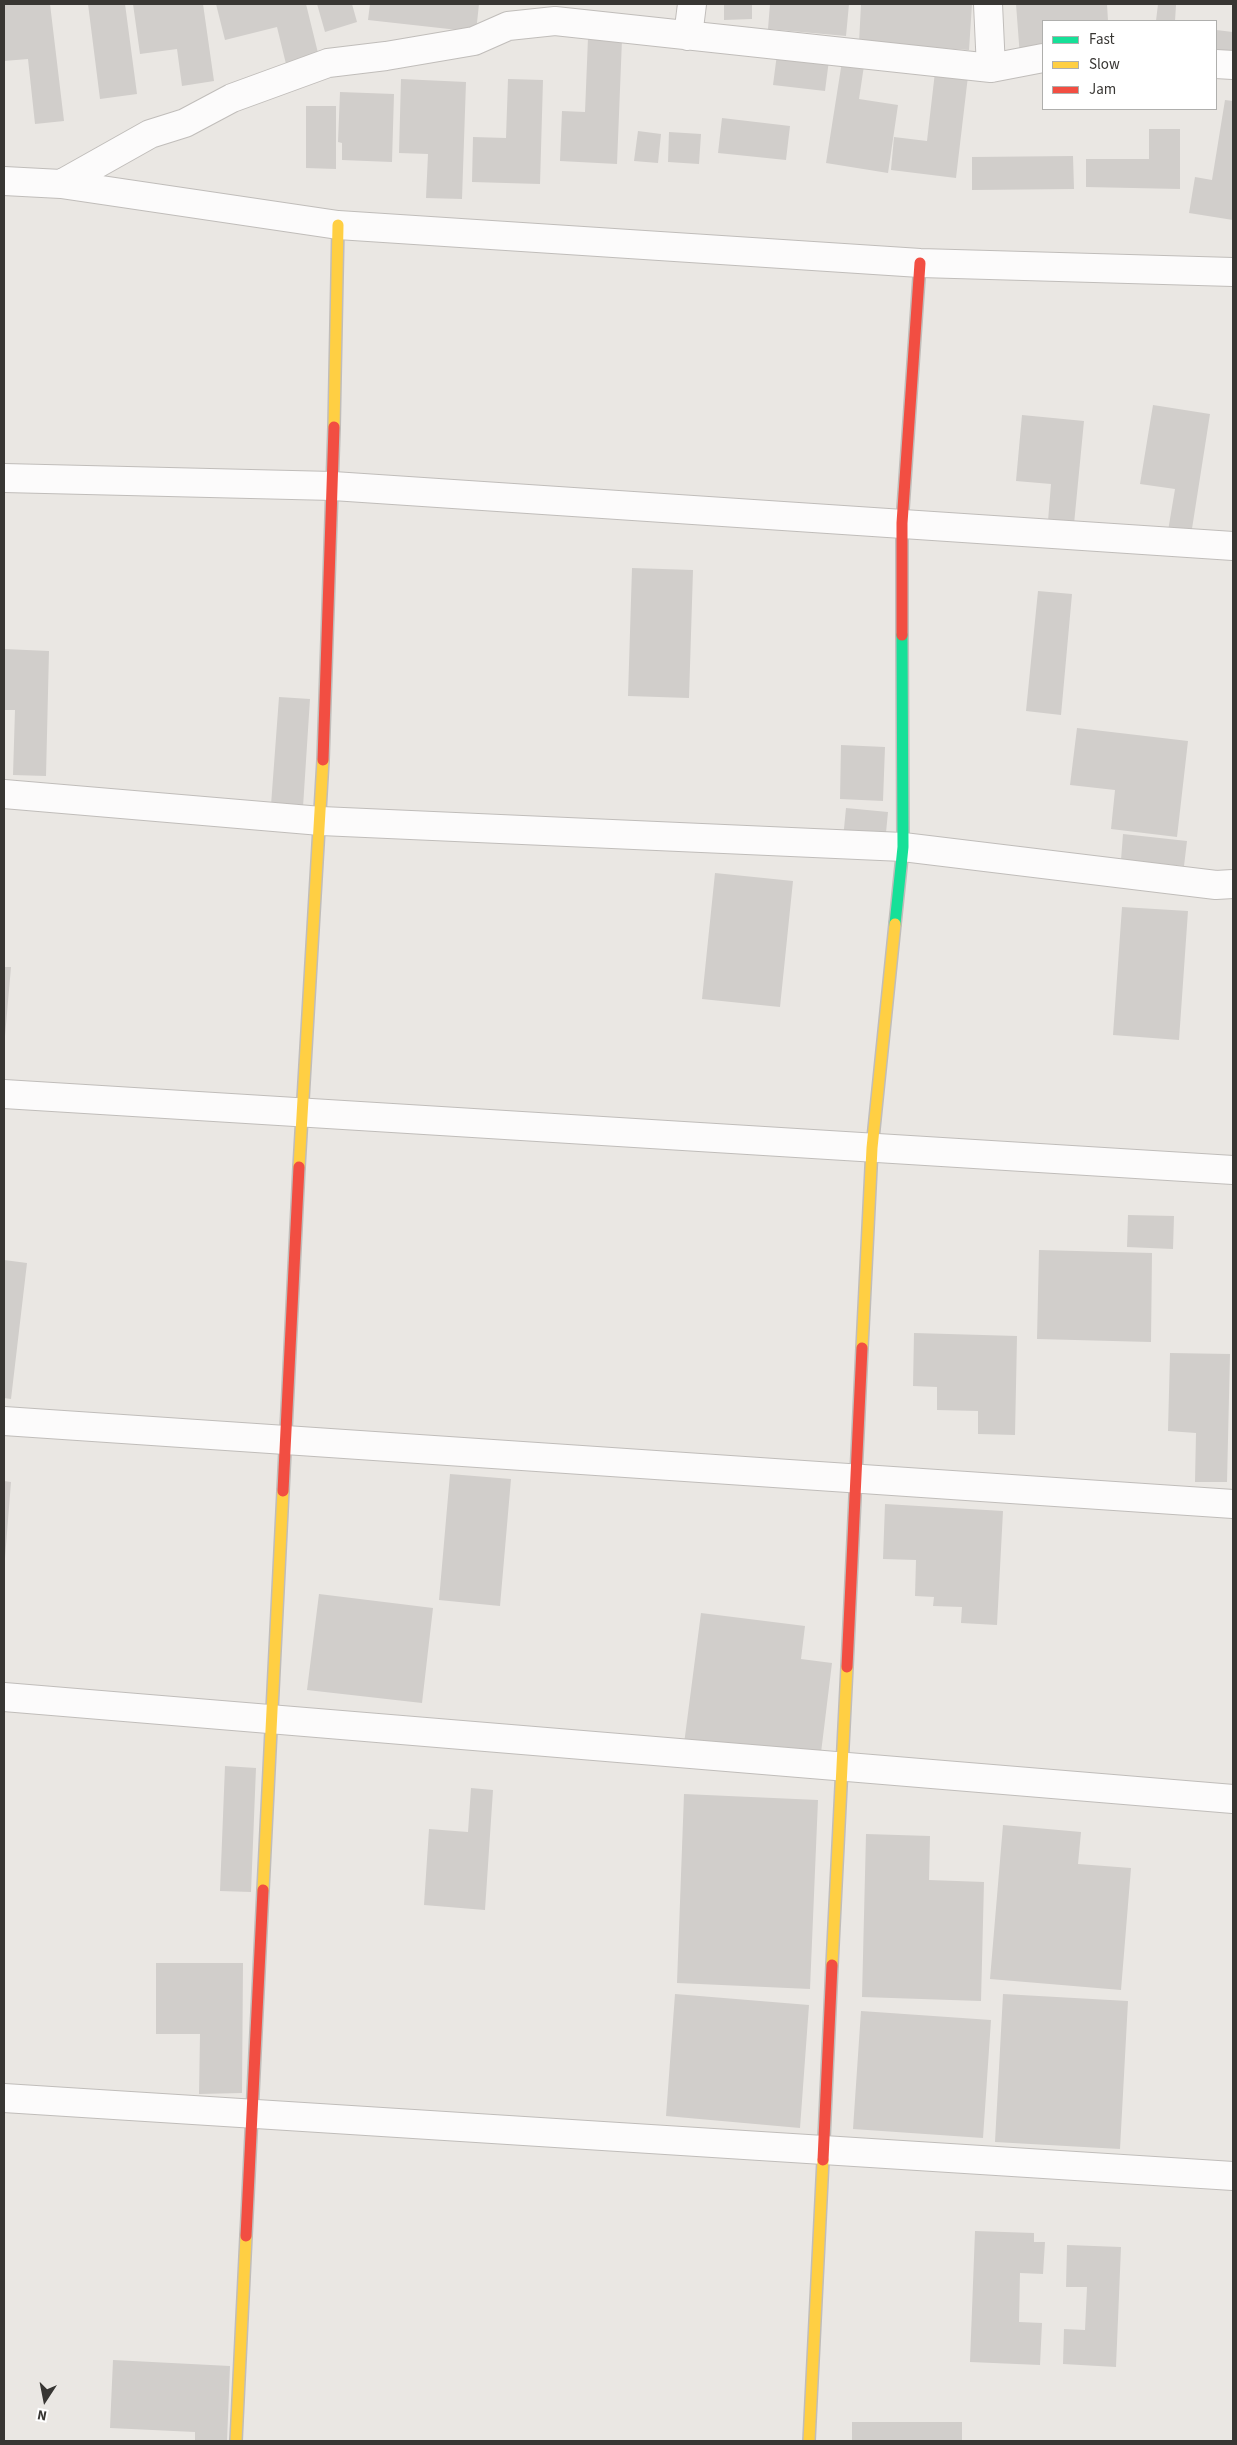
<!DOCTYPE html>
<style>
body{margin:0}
#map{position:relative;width:1237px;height:2445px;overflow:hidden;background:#eae7e3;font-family:"Source Sans 3",sans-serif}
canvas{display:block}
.frame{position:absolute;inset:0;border:5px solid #383633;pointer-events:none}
.legend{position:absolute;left:1042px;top:20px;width:175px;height:90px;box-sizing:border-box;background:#fff;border:1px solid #afafad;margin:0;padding:6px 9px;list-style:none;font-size:15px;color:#383633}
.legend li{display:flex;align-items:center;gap:10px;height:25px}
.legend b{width:25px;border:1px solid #afafad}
.north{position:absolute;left:20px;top:2375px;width:50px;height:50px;-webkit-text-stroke:4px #fff;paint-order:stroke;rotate:191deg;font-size:14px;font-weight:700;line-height:20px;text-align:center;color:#383633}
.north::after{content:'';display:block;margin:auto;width:18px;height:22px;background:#383633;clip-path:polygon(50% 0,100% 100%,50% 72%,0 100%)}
</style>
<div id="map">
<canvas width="1237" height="2445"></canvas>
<div class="frame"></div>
<ul class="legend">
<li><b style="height:6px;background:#16e098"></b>Fast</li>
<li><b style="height:6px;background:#ffcf43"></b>Slow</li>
<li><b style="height:6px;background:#f24e42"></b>Jam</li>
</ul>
<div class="north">N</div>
</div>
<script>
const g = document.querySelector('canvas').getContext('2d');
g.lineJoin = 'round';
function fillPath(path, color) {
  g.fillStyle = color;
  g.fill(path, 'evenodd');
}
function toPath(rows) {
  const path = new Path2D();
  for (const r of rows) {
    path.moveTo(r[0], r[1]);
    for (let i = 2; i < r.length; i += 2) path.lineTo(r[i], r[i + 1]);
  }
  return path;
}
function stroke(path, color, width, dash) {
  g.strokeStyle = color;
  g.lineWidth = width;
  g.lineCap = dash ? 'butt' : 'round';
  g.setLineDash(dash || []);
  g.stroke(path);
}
fillPath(toPath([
 [4,4,50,4,64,121,35,124,28,59,4,61],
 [88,4,125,4,137,94,100,99],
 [133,4,203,4,214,81,182,86,177,49,140,54],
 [216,4,306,4,319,57,286,64,277,27,225,40],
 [317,4,352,4,357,22,325,32],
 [370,4,479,4,476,32,368,20],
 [724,4,752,4,752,19,724,20],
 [770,4,849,4,846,36,768,29],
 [861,4,972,4,969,50,859,43],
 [1016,4,1107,4,1108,21,1043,21,1043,56,1020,57],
 [1158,4,1176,5,1175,21,1156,21],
 [1216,30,1233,32,1233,58,1216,57],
 [588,38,622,39,617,164,560,161,562,111,585,112],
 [777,54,829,60,825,91,773,85],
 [843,55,865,59,859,99,898,105,888,173,826,163],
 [935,72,968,76,956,178,891,170,894,137,927,141],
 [401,79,466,82,462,199,426,198,428,154,399,153],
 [508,79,543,80,540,184,472,182,473,137,506,138],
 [340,92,394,94,392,162,342,160,342,143,338,142],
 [1225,100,1233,101,1233,220,1189,213,1195,177,1212,180],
 [306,106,336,106,336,169,306,168],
 [722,118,790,126,786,160,718,153],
 [1149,129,1180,129,1180,189,1086,187,1086,159,1149,159],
 [638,131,661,134,658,163,634,161],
 [669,132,701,134,699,164,668,162],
 [1073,156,1074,189,972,190,972,157],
 [1153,405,1210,414,1191,535,1168,531,1175,489,1140,484],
 [1022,415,1084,421,1074,524,1048,521,1051,484,1016,481],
 [632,568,693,570,689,698,628,696],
 [1038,591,1072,594,1061,715,1026,711],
 [4,649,49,651,46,776,13,775,15,710,4,710],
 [279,697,310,699,303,807,271,805],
 [1077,728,1188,741,1177,837,1111,829,1115,790,1070,785],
 [841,745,885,747,883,801,840,799],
 [846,808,888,812,885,843,843,839],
 [1123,834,1187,841,1184,866,1121,860],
 [715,873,793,881,780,1007,702,999],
 [1122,907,1188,911,1179,1040,1113,1035],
 [4,967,11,967,5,1036,4,1036],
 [1128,1215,1174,1216,1173,1249,1127,1247],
 [1039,1250,1152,1253,1151,1342,1037,1339],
 [4,1260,27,1263,11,1399,4,1398],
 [914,1333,1017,1336,1015,1435,978,1434,978,1411,937,1410,937,1387,913,1386],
 [1170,1353,1230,1354,1227,1482,1195,1482,1196,1433,1168,1431],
 [450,1474,511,1479,500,1606,439,1600],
 [4,1481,11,1482,5,1558,4,1558],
 [885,1504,1003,1511,997,1625,961,1623,962,1607,933,1606,934,1597,915,1596,916,1560,883,1559],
 [319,1594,433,1608,422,1703,307,1690],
 [701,1613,805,1626,801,1659,832,1663,820,1761,684,1744],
 [225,1766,256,1768,251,1892,220,1891],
 [471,1788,493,1790,485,1910,424,1905,429,1829,468,1832],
 [684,1794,818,1800,810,1989,677,1983],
 [1003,1825,1081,1832,1078,1864,1131,1868,1121,1990,990,1979],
 [866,1834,930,1836,929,1880,984,1882,981,2001,862,1997],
 [156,1963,243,1963,242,2093,199,2094,200,2034,156,2034],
 [675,1994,809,2005,800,2128,666,2116],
 [1003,1994,1128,2001,1120,2149,995,2142],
 [861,2011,991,2020,983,2138,853,2129],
 [975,2231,1034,2233,1034,2242,1045,2242,1043,2274,1020,2273,1019,2322,1042,2323,1040,2365,970,2362],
 [1067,2245,1121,2247,1116,2367,1063,2364,1064,2329,1085,2330,1087,2287,1066,2287],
 [113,2360,230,2366,227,2441,195,2441,195,2432,110,2428],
 [852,2422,962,2422,962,2441,852,2441]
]), '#d1cecb');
const street = toPath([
 [988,4,991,68],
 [688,36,692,4],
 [1216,64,1233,65],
 [4,181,61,184,150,134,185,123,232,98,328,63,386,56,474,41,508,26,555,21,991,68,1043,58],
 [61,184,338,225,920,263,1233,272],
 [4,478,333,486,1233,546],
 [4,794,321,821,903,847,1216,885,1233,884],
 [4,1094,1233,1170],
 [4,1421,1233,1504],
 [4,1697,1233,1799],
 [4,2098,1233,2176]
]);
const fast = toPath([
 [895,924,903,847,902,635]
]);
const slow = toPath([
 [334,427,338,225],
 [299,1167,323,760],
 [862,1348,872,1148,895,924],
 [263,1890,283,1491],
 [832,1965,847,1667],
 [236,2441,246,2236],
 [809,2441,823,2160]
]);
const jam = toPath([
 [902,635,902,523,920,263],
 [323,760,334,427],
 [283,1491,299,1167],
 [847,1667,862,1348],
 [823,2160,832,1965],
 [246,2236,263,1890]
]);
stroke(street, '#c0bdba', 30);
stroke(fast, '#c0bdba', 14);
stroke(slow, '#c0bdba', 14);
stroke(jam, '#c0bdba', 14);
stroke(street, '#fcfbfb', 28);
stroke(fast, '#16e098', 11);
stroke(slow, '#ffcf43', 11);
stroke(jam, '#f24e42', 11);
</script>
